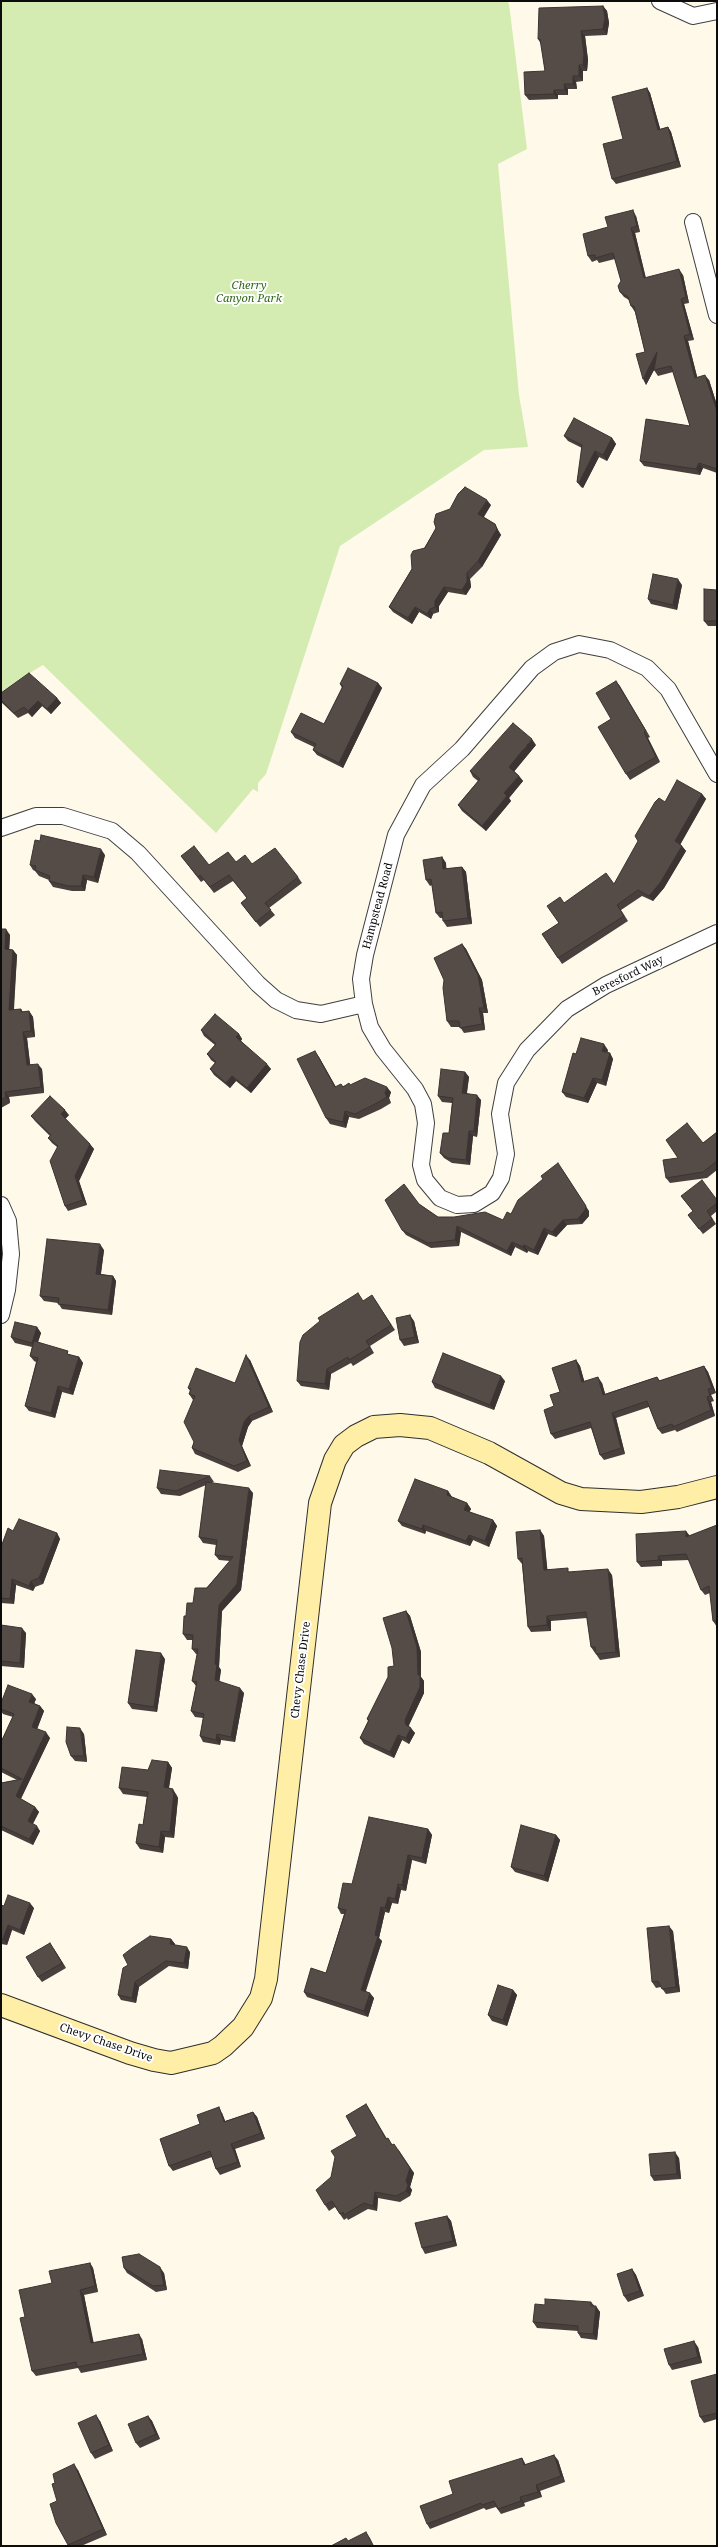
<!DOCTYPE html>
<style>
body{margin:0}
#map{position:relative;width:718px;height:2547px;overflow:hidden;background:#fff9ea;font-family:"Noto Serif",serif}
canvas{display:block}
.frame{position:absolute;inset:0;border:2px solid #0c0c0c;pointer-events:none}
</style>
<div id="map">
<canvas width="718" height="2547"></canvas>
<div class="frame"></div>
</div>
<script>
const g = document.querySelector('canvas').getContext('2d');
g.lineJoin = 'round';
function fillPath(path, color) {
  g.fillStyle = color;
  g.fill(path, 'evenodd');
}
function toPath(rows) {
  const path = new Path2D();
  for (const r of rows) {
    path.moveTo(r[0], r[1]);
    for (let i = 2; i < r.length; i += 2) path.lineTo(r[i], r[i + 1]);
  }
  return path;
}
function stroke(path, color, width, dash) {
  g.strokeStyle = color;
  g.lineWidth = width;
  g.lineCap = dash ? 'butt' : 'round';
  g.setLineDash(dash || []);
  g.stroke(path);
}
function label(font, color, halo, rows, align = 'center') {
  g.font = font + ' "Noto Serif",serif';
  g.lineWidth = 4;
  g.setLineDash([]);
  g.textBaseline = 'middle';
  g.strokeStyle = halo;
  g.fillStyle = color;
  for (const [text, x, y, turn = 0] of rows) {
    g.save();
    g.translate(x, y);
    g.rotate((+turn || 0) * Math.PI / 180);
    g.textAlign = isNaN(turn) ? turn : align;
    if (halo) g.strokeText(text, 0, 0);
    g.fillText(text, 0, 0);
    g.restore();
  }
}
fillPath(toPath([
 [1,1,507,1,509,4,527,149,498,164,519,395,528,447,484,450,340,546,266,774,258,783,258,792,253,789,216,833,43,665,23,677,1,704]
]), '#d4ecb1');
const street = toPath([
 [660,1,693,16,717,11],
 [693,222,717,315],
 [717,774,668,689,647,668,610,650,579,644,554,652,532,668,462,749,423,785,396,835,365,955,361,979,364,1004,370,1027,383,1049,415,1089,423,1104,426,1123,421,1165,425,1180,440,1198,457,1205,474,1204,492,1193,501,1178,506,1154,500,1114,506,1083,527,1050,567,1009,606,985,717,933],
 [1,828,36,816,63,816,112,831,138,853,258,984,276,1000,296,1010,321,1014,364,1004],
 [1,1205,8,1221,11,1254,7,1290,1,1315]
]);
const secondary = toPath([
 [1,2005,130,2053,154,2060,171,2063,213,2053,223,2046,243,2027,261,1998,266,1979,320,1503,335,1460,344,1445,356,1436,374,1427,400,1425,430,1428,489,1453,561,1493,581,1499,641,1502,678,1497,717,1487]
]);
stroke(street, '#3f3f3f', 18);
stroke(secondary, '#2e2e2e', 24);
stroke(street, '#fff', 16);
stroke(secondary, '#ffeea5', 22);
fillPath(toPath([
 [603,6,607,11,609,23,607,35,585,36,588,60,587,71,583,71,583,81,576,82,577,89,568,89,568,95,558,95,558,99,529,100,525,95,545,71,541,44,538,39],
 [647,88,650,93,660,129,668,127,671,132,681,167,616,184,612,179,623,139],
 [636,216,640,232,635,233,646,278,683,275,689,303,684,304,694,340,688,341,697,377,709,380,717,405,717,473,703,468,700,475,644,466,640,461,690,426,673,372,658,376,654,370,646,385,645,352,635,312,631,306,629,300,624,297,620,292,621,281,615,259,599,263,597,260,592,262,588,256,608,227],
 [564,436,612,438,616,444,607,461,599,457,583,488,581,487,577,482,582,448,568,441],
 [491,505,484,517,495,524,498,530,501,535,482,567,470,579,471,587,466,595,448,592,439,606,439,612,433,614,431,619,419,612,412,624,393,612,389,607,436,528],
 [682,585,677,610,651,604,648,599],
 [717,590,717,626,708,626,704,621],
 [616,681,650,737,648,738,660,762,630,780,626,774,611,719],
 [378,683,382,688,343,768,317,755,313,750,314,747,295,738,291,732,324,724,342,688,340,684],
 [1,693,57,698,61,703,51,714,42,706,32,717,28,713,18,718,1,702],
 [536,745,514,771,519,776,523,781,509,798,511,801,486,831,462,811,458,805,478,781,473,777,470,771],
 [702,794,706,799,680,844,686,851,664,888,653,901,642,896,621,910,628,921,562,964,542,934,559,923,564,903,614,884,665,802],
 [105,855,98,883,87,880,85,891,72,891,53,887,49,881,49,880,39,876,35,871,33,870,30,865],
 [181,856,209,865,236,862,252,864,298,877,302,883,269,908,275,915,260,927,241,903,247,898,233,881,214,893,204,880,201,882],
 [442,857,446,863,446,869,462,867,466,872,472,924,447,927,443,921,443,918,440,918,436,913,432,885,430,886,426,880],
 [1,929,10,935,9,949,13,950,17,955,14,1010,21,1009,23,1012,29,1011,33,1017,35,1037,27,1038,30,1065,42,1069,44,1093,9,1097,10,1103,1,1108],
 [462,944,466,949,482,980,488,1013,483,1013,485,1030,464,1033,460,1027,451,1027,447,1021],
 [201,1030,239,1034,242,1039,241,1041,271,1069,251,1093,236,1081,230,1088,214,1075,210,1069,215,1063,211,1060,207,1054,215,1045,204,1036],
 [608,1050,607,1053,610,1053,613,1059,606,1086,597,1083,588,1103,566,1097,562,1092,576,1054],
 [319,1057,336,1087,350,1085,391,1092,389,1098,391,1103,381,1109,359,1119,349,1117,346,1128,330,1124,326,1118],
 [465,1072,469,1077,467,1093,481,1100,477,1137,473,1136,470,1165,452,1163,444,1158,440,1153,449,1133,452,1103,442,1102,438,1096],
 [69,1115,65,1119,94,1149,79,1181,87,1205,68,1211,65,1206,57,1147,52,1143,48,1138,50,1136,35,1121,31,1116],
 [717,1132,717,1170,707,1178,670,1183,666,1178,678,1158,703,1143],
 [681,1196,717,1200,717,1211,711,1216,716,1224,703,1234,688,1215,693,1211],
 [419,1204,438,1217,503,1220,511,1214,589,1211,589,1216,582,1224,567,1225,556,1237,548,1234,538,1255,528,1251,527,1253,515,1247,511,1256,461,1232,459,1246,431,1248,406,1235,402,1230],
 [104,1250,101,1274,113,1276,116,1281,112,1315,62,1309,58,1303,44,1301,40,1296],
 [363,1301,376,1301,395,1330,370,1346,374,1353,353,1366,351,1363,331,1374,329,1390,301,1386,297,1381],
 [414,1321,419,1343,404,1346,400,1340],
 [37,1327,41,1333,38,1342,71,1355,79,1357,83,1363,73,1395,62,1392,55,1418,29,1411,25,1406,36,1362,34,1361,30,1356,32,1347,15,1343,11,1337],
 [250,1360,273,1412,252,1421,248,1427,242,1446,251,1466,238,1472,195,1454,192,1448,194,1442,193,1400,189,1394,190,1391,188,1388,235,1383],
 [576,1360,580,1366,584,1381,602,1383,605,1394,657,1377,660,1381,704,1366,708,1372,716,1393,711,1395,714,1401,711,1402,715,1416,677,1432,675,1430,662,1434,658,1429,649,1407,616,1418,625,1454,604,1460,600,1455,591,1428,555,1439,551,1434,554,1406,560,1392],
 [505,1381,494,1410,435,1388,432,1382],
 [210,1476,214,1482,211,1483,253,1493,241,1590,222,1611,219,1667,221,1670,219,1681,244,1693,235,1742,221,1740,220,1745,203,1742,200,1736,203,1718,195,1717,191,1711,196,1686,192,1681,198,1654,196,1654,192,1649,193,1640,187,1640,183,1634,186,1616,193,1603,230,1561,219,1560,215,1555,216,1545,203,1543,199,1537,206,1485,180,1496,161,1494,157,1488],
 [448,1491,452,1497,467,1503,471,1509,469,1512,493,1520,497,1526,489,1547,473,1540,470,1546,426,1531,425,1534,402,1526,398,1521],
 [717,1525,717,1627,713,1621,710,1593,705,1595,701,1590,689,1560,662,1561,662,1566,641,1567,637,1562,690,1536],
 [540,1530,544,1536,547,1569,571,1572,612,1575,620,1657,600,1660,596,1654,596,1652,595,1653,591,1647,587,1618,551,1621,551,1631,531,1632,528,1627,522,1564,518,1559],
 [13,1531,57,1533,60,1539,43,1584,35,1587,33,1591,16,1585,14,1604,1,1603,1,1547],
 [406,1611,410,1616,421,1652,421,1677,424,1681,424,1693,409,1725,409,1727,415,1733,409,1744,402,1740,394,1758,364,1744,360,1738,368,1721,367,1719,394,1666],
 [1,1625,26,1633,24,1668,1,1666],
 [165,1659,157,1712,132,1709,128,1703],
 [36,1699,34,1703,40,1706,44,1711,37,1729,50,1738,21,1799,35,1807,39,1812,33,1824,40,1831,33,1845,1,1830,1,1783,17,1780,1,1772,1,1742,13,1717,3,1714,1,1711,1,1703],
 [84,1734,87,1762,75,1761,71,1756],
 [168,1762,172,1768,169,1788,176,1794,178,1798,174,1838,165,1837,163,1853,140,1849,136,1843,143,1825,147,1797,123,1794,119,1788,148,1770],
 [428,1829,432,1835,426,1864,412,1860,406,1891,401,1890,398,1904,392,1903,389,1913,385,1912,379,1938,382,1941,366,1991,374,1998,368,2017,307,1997,304,1992,326,1973,344,1914,341,1914,338,1908,352,1884],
 [556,1835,560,1840,548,1882,515,1872,511,1867],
 [1,1905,4,1906,34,1908,24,1935,12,1930,7,1945,1,1944],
 [673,1931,680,1992,666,1994,661,1987,656,1988,652,1982],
 [171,1939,175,1944,175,1945,190,1952,188,1969,169,1966,139,1987,136,2003,121,2000,118,1995],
 [54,1949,66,1968,42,1982,38,1977],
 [513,1990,517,1995,507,2026,492,2021,488,2015],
 [366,2104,386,2139,393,2145,414,2173,410,2187,412,2190,410,2196,400,2202,378,2198,377,2211,368,2209,348,2220,347,2218,344,2220,335,2207,329,2211,325,2205,331,2177,357,2136],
 [253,2112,257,2117,265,2139,235,2149,241,2167,220,2175,216,2169,212,2157,173,2171,169,2166,200,2124,222,2113,225,2121],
 [679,2158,681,2179,654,2181,651,2176],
 [447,2216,451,2221,457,2246,425,2254,422,2248],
 [90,2263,93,2268,98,2292,84,2295,93,2343,142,2339,147,2360,81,2373,78,2368,36,2376,32,2371,25,2317,52,2283],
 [124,2268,164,2273,167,2290,156,2292,127,2273],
 [632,2269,636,2275,644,2296,628,2302,624,2296],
 [591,2302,600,2312,597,2340,581,2338,578,2333,578,2331,537,2328,533,2322,545,2305],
 [698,2347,702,2363,672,2370,669,2365],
 [717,2374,717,2419,704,2423,700,2417],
 [148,2416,152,2421,160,2439,140,2448,136,2443],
 [100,2421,113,2451,95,2459,91,2453],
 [522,2458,526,2465,558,2460,565,2482,540,2491,542,2497,524,2503,525,2506,501,2514,496,2507,486,2510,484,2508,430,2529,427,2524,453,2494],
 [78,2470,107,2535,81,2546,69,2546,56,2523,57,2501,55,2483]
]), '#49403d');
fillPath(toPath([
 [603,6,607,11,609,23,607,35,603,29],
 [581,31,585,36,588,60,587,71,583,65],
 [579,65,583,71,583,81,579,76],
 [573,76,576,82,577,89,573,84],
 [564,84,568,89,568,95,565,90],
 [647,88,650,93,662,135,658,130],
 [554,90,558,95,558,99,554,94],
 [668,127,671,132,681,167,677,161],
 [633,210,636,216,640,232,637,226],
 [631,228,635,233,647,284,644,278],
 [679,269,683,275,689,303,686,297],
 [681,299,684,304,694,340,690,334],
 [684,336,688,341,699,384,695,378],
 [657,352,661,357,646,385,643,379],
 [705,375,709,380,717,405,717,411],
 [612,438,616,444,607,461,603,455],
 [595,451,599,457,583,488,579,483],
 [699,463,703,468,700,475,696,469],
 [487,500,491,505,482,519,478,514],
 [495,524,498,530,501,535,482,567,478,561],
 [467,573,470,579,471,587,466,595,462,590],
 [678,579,682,585,677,610,673,605],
 [444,587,448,592,439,606,439,612,435,607,435,601],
 [415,607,419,612,412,624,408,618],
 [430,609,433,614,431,619,427,614],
 [616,681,620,686,650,737,646,731],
 [378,683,382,688,343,768,339,763],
 [57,698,61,703,51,714,47,709],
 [38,701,42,706,32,717,28,711],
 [644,732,648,738,660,762,656,757],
 [532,739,536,745,513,773,509,767],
 [519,776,523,781,509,798,511,801,486,831,482,826,504,793],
 [702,794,706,799,679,847,675,841],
 [682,846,686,851,664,888,653,901,649,896],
 [101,849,105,855,98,883,94,877],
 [442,857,446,863,447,875,443,869],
 [462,867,466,872,472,924,468,918],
 [83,875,87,880,85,891,81,886],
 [6,929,10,935,9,955,5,949],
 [462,944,466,949,482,980,488,1013,484,1008],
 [13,950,17,955,13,1016,9,1010],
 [479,1008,483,1013,485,1030,482,1024],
 [29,1011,33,1017,35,1037,31,1031],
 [23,1032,27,1038,31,1071,27,1065],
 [239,1034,242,1039,240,1042,236,1037],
 [604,1044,608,1050,606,1057,602,1051],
 [315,1051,319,1057,339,1093,335,1087],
 [610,1053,613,1059,606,1086,602,1080],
 [38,1064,42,1069,44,1093,41,1087],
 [267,1064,271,1069,251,1093,247,1088],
 [465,1072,469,1077,466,1098,462,1093],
 [232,1076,236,1081,230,1088,226,1083],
 [593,1078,597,1083,588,1103,584,1098],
 [387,1087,391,1092,389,1098,391,1103,385,1093],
 [5,1092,9,1097,10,1103,6,1097],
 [477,1095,481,1100,477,1137,474,1131],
 [65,1110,69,1115,65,1119,61,1114],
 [345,1111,349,1117,346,1128,343,1122],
 [469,1131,473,1136,470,1165,466,1160],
 [90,1144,94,1149,79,1181,87,1205,83,1200,75,1176],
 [562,1169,589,1211,589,1216,582,1224,578,1219],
 [563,1220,567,1225,556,1237,552,1232],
 [457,1226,461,1232,459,1246,455,1240],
 [544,1228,548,1234,538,1255,534,1250],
 [512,1242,515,1247,511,1256,507,1251],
 [100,1244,104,1250,100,1279,96,1274],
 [524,1245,528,1251,527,1253,523,1247],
 [113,1276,116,1281,112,1315,108,1310],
 [410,1315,414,1321,419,1343,415,1337],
 [37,1327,41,1333,36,1348,32,1343],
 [246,1355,250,1360,273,1412,269,1407],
 [79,1357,83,1363,73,1395,69,1389],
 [576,1360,580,1366,586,1387,582,1382],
 [704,1366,708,1372,716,1393,712,1388],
 [327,1369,331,1374,329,1390,325,1384],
 [501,1376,505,1381,494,1410,490,1405],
 [598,1377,602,1383,607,1400,603,1395],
 [58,1386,62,1392,55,1418,51,1413],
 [708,1389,714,1401,710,1396],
 [707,1397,711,1402,715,1416,711,1410],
 [612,1413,616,1418,625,1454,621,1448],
 [249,1416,252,1421,248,1427,242,1446,251,1466,247,1461,239,1440,244,1422],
 [249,1488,253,1493,241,1590,222,1611,219,1667,221,1670,219,1685,215,1680,215,1664,219,1605,237,1584],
 [448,1491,452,1497,451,1501,447,1495],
 [467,1503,471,1509,468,1515,464,1510],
 [493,1520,497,1526,489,1547,485,1541],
 [423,1525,426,1531,425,1534,422,1529],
 [540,1530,544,1536,548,1575,544,1570],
 [686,1531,690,1536,686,1537],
 [57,1533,60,1539,43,1584,39,1578],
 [469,1535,473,1540,470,1546,466,1541],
 [658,1556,662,1561,662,1566,659,1560],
 [608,1569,612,1575,620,1657,616,1652],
 [12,1579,16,1585,14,1604,10,1599],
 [31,1581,35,1587,33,1591,29,1586],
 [406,1611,410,1616,421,1652,421,1677,424,1681,424,1693,409,1725,410,1730,406,1725,405,1720,418,1675],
 [547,1616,551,1621,551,1631,547,1625],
 [22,1628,26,1633,24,1668,20,1663],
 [161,1653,165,1659,157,1712,154,1707],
 [240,1688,244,1693,235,1742,231,1737],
 [32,1694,36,1699,33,1707,29,1702],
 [40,1706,44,1711,36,1732,32,1727],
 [80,1728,84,1734,87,1762,84,1756],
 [411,1728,415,1733,409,1744,406,1738],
 [46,1732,50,1738,19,1802,16,1796],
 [217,1734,221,1740,220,1745,216,1740],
 [398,1735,402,1740,394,1758,390,1752],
 [168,1762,172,1768,168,1793,164,1787],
 [173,1789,178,1798,174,1838,170,1832],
 [35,1807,39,1812,31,1826,28,1821],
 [37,1826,40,1831,33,1845,29,1839],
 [428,1829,432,1835,426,1864,422,1858],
 [161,1831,165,1837,163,1853,159,1847],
 [556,1835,560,1840,548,1882,544,1876],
 [408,1855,412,1860,406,1891,402,1885],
 [398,1884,401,1890,398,1904,395,1899],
 [388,1897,392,1903,389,1913,385,1908],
 [30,1903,34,1908,24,1935,20,1930],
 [381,1907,385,1912,379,1938,382,1941,364,1995,361,1990,375,1935],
 [8,1925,12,1930,7,1945,3,1939],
 [669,1926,673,1931,680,1992,676,1987],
 [171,1939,175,1944,174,1950,170,1944],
 [50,1943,54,1949,66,1968,62,1963],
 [187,1947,190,1952,188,1969,184,1963],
 [135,1982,139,1987,136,2003,132,1998],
 [513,1990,517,1995,507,2026,503,2020],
 [370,1993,374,1998,368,2017,364,2011],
 [366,2104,370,2110,390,2144,386,2139],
 [219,2107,222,2113,228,2128,224,2122],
 [253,2112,257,2117,265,2139,261,2133],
 [231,2144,235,2149,241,2167,238,2162],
 [398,2149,414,2173,410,2187,412,2190,410,2196,406,2191,406,2181],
 [675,2152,679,2158,681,2179,677,2174],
 [375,2192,378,2198,377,2211,373,2206],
 [447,2216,451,2221,457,2246,453,2241],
 [90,2263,93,2268,98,2292,95,2286],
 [160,2267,164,2273,167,2290,164,2285],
 [632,2269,636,2275,644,2296,640,2291],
 [80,2290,84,2295,95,2349,91,2343],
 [596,2306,600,2312,597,2340,593,2334],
 [139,2334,142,2339,147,2360,143,2354],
 [694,2341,698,2347,702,2363,698,2357],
 [96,2415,100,2421,113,2451,109,2445],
 [148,2416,152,2421,160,2439,156,2434],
 [554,2455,558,2460,565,2482,561,2476],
 [522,2458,525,2464,528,2471,524,2465],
 [74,2464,78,2470,107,2535,103,2529],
 [536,2485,540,2491,542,2497,538,2492],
 [520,2497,524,2503,525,2506,521,2501],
 [366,2532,370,2538,374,2546,373,2546]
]), '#3c3432');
const building = toPath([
 [603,6,605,18,603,29,581,31,584,54,583,65,579,65,579,76,573,76,573,84,564,84,565,90,554,90,554,94,525,95,524,72,545,71,540,39,538,39,539,8,603,6],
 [647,88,658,130,668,127,677,161,612,179,603,144,623,139,612,97,647,88],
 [633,210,637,226,631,228,644,278,679,269,686,297,681,299,690,334,684,336,695,378,705,375,717,411,717,469,699,463,696,469,640,461,646,419,690,426,671,366,654,370,657,352,643,379,636,354,645,352,634,306,631,306,628,297,620,292,618,286,621,281,613,253,595,258,595,255,588,256,583,234,608,227,605,217,633,210],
 [574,418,612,438,603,455,595,451,579,483,577,482,582,445,564,436,574,418],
 [465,487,487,500,478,514,495,524,497,529,478,561,467,573,467,582,462,590,444,587,435,601,435,607,430,609,427,614,415,607,408,618,389,607,412,569,411,555,413,551,425,548,436,528,434,522,436,514,450,509,458,494,465,487],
 [653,574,678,579,673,605,648,599,653,574],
 [704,589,717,590,717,621,704,621,704,589],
 [348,668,378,683,339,763,313,750,316,744,291,732,301,713,324,724,343,686,340,684,348,668],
 [29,673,57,698,47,709,38,701,28,711,24,707,14,713,1,700,1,693,29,673],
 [616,681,646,731,644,732,656,757,626,774,598,727,611,719,596,693,616,681],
 [513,723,532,739,509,767,519,776,504,793,507,796,482,826,458,805,480,779,470,771,513,723],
 [677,780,702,794,675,841,682,846,660,883,649,896,638,890,617,905,624,916,558,958,542,934,559,923,547,906,560,897,564,903,606,873,614,884,638,841,635,836,655,802,659,798,665,802,677,780],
 [41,835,101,849,94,877,83,875,81,886,68,886,49,881,50,876,35,870,36,866,30,865,35,840,40,841,41,835],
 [194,846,209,865,228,852,236,862,245,855,252,864,275,848,298,877,265,903,271,910,256,922,241,903,247,898,229,875,210,887,200,875,198,877,181,856,194,846],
 [442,857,443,869,462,867,468,918,443,921,442,912,436,913,431,879,426,880,423,860,442,857],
 [1,929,6,929,5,949,13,950,9,1010,21,1009,21,1012,29,1011,31,1031,23,1032,27,1065,38,1064,41,1087,5,1092,6,1097,1,1100,1,929],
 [462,944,478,975,484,1008,479,1008,482,1024,460,1028,459,1021,447,1021,443,988,444,980,434,958,462,944],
 [215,1014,239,1034,236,1037,267,1064,247,1088,232,1076,226,1083,210,1069,216,1062,207,1054,216,1044,201,1030,215,1014],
 [581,1038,604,1044,602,1051,610,1053,602,1080,593,1078,584,1098,562,1092,573,1053,576,1054,581,1038],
 [315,1051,335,1087,341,1084,343,1087,349,1083,350,1085,365,1078,387,1087,385,1093,387,1097,377,1103,355,1114,345,1111,343,1122,326,1118,297,1059,315,1051],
 [441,1069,465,1072,462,1093,477,1095,474,1131,469,1131,466,1160,448,1158,440,1153,443,1133,449,1133,453,1098,438,1096,441,1069],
 [50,1096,65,1110,61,1114,90,1144,75,1176,83,1200,65,1206,50,1161,58,1146,48,1138,51,1135,31,1116,50,1096],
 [687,1123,703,1143,717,1132,717,1161,703,1172,666,1178,663,1160,678,1158,666,1140,687,1123],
 [558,1163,586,1206,585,1210,578,1219,563,1220,552,1232,544,1228,534,1250,524,1245,523,1247,512,1242,507,1251,457,1226,455,1240,428,1243,402,1230,385,1200,404,1184,419,1204,438,1217,454,1217,485,1212,503,1220,507,1212,511,1214,518,1200,543,1179,541,1176,558,1163],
 [702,1180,717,1200,717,1203,707,1211,712,1219,699,1229,688,1215,693,1211,681,1196,702,1180],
 [47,1239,100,1244,96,1274,113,1276,108,1310,58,1304,59,1298,40,1296,47,1239],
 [358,1293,363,1301,372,1295,391,1325,366,1341,370,1347,349,1360,348,1357,327,1369,325,1384,297,1381,300,1342,303,1335,320,1321,318,1318,358,1293],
 [410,1315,415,1337,400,1340,396,1318,410,1315],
 [15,1322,37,1327,32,1343,11,1337,15,1322],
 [34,1341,68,1351,67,1354,79,1357,69,1389,58,1386,51,1413,25,1406,38,1358,30,1356,34,1341],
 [443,1353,501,1376,490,1405,432,1382,443,1353],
 [246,1355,269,1407,249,1416,244,1422,239,1440,247,1461,234,1466,192,1448,194,1442,184,1422,195,1396,189,1394,191,1389,188,1388,196,1368,235,1383,246,1355],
 [576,1360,582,1382,598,1377,603,1395,657,1377,659,1381,704,1366,712,1388,708,1389,710,1396,707,1397,711,1410,673,1427,672,1424,658,1429,647,1401,612,1413,621,1448,600,1455,590,1422,551,1434,544,1410,554,1406,550,1395,560,1392,552,1368,576,1360],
 [160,1470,210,1476,176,1491,157,1488,160,1470],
 [415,1479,448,1491,447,1495,467,1503,464,1510,493,1520,485,1541,469,1535,466,1541,423,1525,422,1529,398,1521,415,1479],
 [206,1482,249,1488,237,1584,219,1605,215,1664,217,1665,215,1680,240,1688,231,1737,217,1734,216,1740,200,1736,204,1714,191,1711,197,1682,192,1681,198,1649,192,1649,193,1635,183,1634,184,1616,186,1616,187,1603,193,1603,195,1588,207,1588,233,1557,215,1555,217,1540,199,1537,206,1482],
 [19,1519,57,1533,39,1578,31,1581,29,1586,12,1579,10,1599,1,1598,1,1547,8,1528,13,1531,19,1519],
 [717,1525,717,1621,713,1621,709,1586,701,1590,686,1554,658,1556,659,1560,637,1562,636,1534,686,1531,686,1537,717,1525],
 [540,1530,544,1570,568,1568,568,1572,608,1569,616,1652,596,1654,595,1647,591,1647,586,1612,547,1616,547,1625,528,1627,522,1558,518,1559,516,1532,540,1530],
 [406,1611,417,1647,418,1675,420,1675,420,1687,405,1720,406,1725,411,1728,406,1738,398,1735,390,1752,360,1738,369,1720,367,1719,388,1677,388,1667,394,1666,392,1648,383,1618,406,1611],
 [1,1625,22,1628,20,1663,1,1661,1,1625],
 [136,1650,161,1653,154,1707,128,1703,136,1650],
 [8,1685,32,1694,29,1702,40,1706,32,1727,46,1732,16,1796,35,1807,28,1821,37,1826,29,1839,1,1826,1,1783,22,1779,1,1768,1,1742,14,1714,1,1709,1,1703,8,1685],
 [67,1727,80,1728,84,1756,71,1756,66,1742,67,1727],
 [152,1760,168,1762,164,1787,173,1789,172,1792,174,1792,170,1832,161,1831,159,1847,136,1843,139,1824,143,1825,148,1792,119,1788,122,1767,148,1770,152,1760],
 [369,1817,428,1829,422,1858,408,1855,402,1885,398,1884,395,1899,388,1897,385,1908,381,1907,375,1935,378,1936,361,1990,370,1993,364,2011,304,1992,311,1968,326,1973,346,1910,338,1908,343,1883,352,1884,369,1817],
 [521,1825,556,1835,544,1876,511,1867,521,1825],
 [8,1895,30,1903,20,1930,8,1925,3,1939,1,1939,1,1905,4,1906,8,1895],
 [669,1926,676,1987,662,1989,658,1981,652,1982,647,1928,669,1926],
 [150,1936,171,1939,170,1944,187,1947,184,1963,166,1961,135,1982,132,1998,118,1995,123,1968,128,1965,123,1955,132,1948,150,1936],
 [50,1943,62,1963,38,1977,26,1957,50,1943],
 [498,1985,513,1990,503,2020,488,2015,498,1985],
 [366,2104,386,2139,388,2138,392,2145,394,2144,410,2168,406,2181,408,2185,406,2191,396,2196,375,2192,373,2206,364,2203,344,2215,343,2212,340,2214,332,2201,325,2205,316,2190,331,2177,335,2157,331,2151,357,2136,346,2116,366,2104],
 [219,2107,224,2122,253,2112,261,2133,231,2144,238,2162,216,2169,210,2151,169,2166,160,2139,200,2124,197,2115,219,2107],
 [675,2152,677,2174,651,2176,649,2154,675,2152],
 [447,2216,453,2241,422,2248,415,2223,447,2216],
 [139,2254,160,2267,164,2285,153,2286,124,2268,122,2257,139,2254],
 [90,2263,95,2286,80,2290,91,2343,139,2334,143,2354,77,2367,76,2362,32,2371,20,2318,25,2317,19,2290,52,2283,49,2271,90,2263],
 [632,2269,640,2291,624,2296,617,2274,632,2269],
 [545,2299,591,2302,591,2306,596,2306,593,2334,578,2333,578,2326,533,2322,535,2304,545,2305,545,2299],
 [694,2341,698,2357,669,2365,664,2349,694,2341],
 [717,2374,717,2413,700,2417,691,2381,717,2374],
 [96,2415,109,2445,91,2453,78,2423,96,2415],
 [148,2416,156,2434,136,2443,128,2424,148,2416],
 [554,2455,561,2476,536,2485,538,2492,520,2497,521,2501,498,2509,494,2501,482,2505,481,2503,427,2524,420,2506,453,2494,449,2481,522,2458,524,2465,554,2455],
 [74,2464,103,2529,68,2545,56,2523,50,2504,57,2501,52,2484,55,2483,53,2474,74,2464],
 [366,2532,373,2546,331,2546,346,2538,348,2541,366,2532]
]);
fillPath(building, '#554b47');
stroke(building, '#3c3432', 1);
label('italic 11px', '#2f6818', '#fff', [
 ["Cherry",249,286],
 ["Canyon Park",249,299]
]);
label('11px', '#0c0c0c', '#fff', [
 ["Hampstead Road",378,906,-75],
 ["Beresford Way",628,976,-26],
 ["Chevy Chase Drive",301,1670,-83],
 ["Chevy Chase Drive",106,2043,19]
]);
</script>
